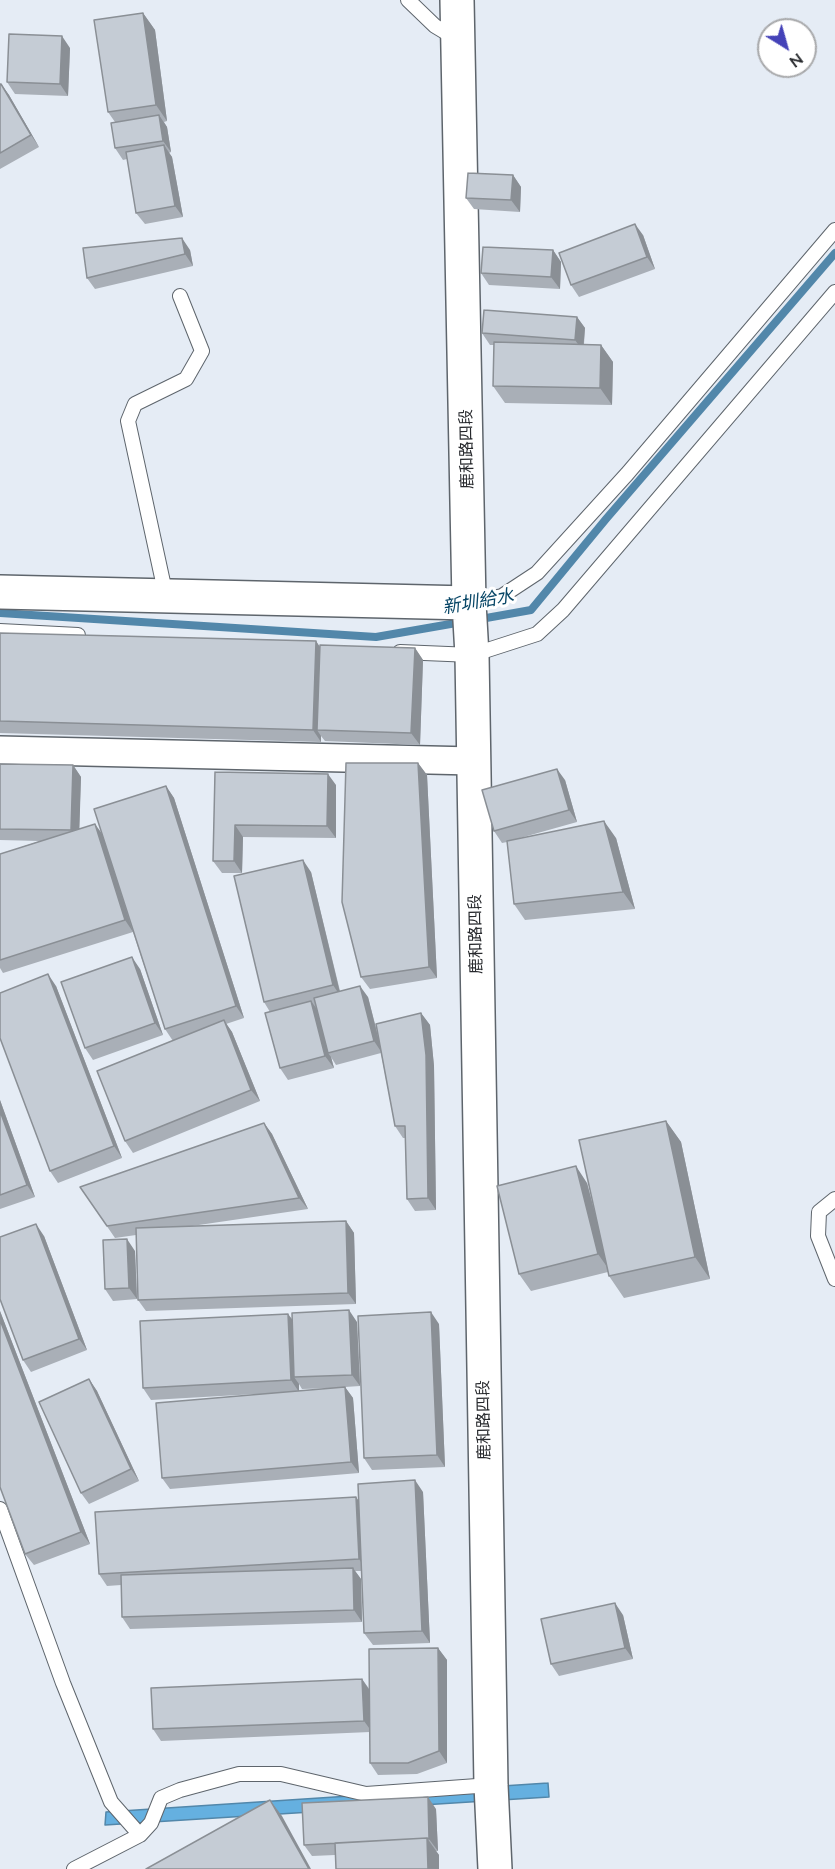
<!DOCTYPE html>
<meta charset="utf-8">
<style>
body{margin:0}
#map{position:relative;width:835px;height:1869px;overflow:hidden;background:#e5ecf5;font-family:Mulish,sans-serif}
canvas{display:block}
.north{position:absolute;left:757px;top:18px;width:60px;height:60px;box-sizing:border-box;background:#fff;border:2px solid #a8a9ab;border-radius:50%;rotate:143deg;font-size:16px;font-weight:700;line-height:24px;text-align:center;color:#26282c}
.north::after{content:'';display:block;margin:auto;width:21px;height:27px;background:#4442b8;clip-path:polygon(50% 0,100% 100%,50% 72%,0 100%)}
</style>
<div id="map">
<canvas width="835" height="1869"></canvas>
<div class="north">N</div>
</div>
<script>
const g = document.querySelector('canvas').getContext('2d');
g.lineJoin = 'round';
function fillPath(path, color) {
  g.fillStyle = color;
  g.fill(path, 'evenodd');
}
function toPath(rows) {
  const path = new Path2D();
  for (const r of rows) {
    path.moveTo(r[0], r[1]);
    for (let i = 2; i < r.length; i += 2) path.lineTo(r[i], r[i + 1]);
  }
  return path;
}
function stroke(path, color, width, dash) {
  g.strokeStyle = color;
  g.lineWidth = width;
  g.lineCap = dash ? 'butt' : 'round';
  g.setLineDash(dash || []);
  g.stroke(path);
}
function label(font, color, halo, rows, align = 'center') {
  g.font = font + ' Mulish,"Noto Sans TC",sans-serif';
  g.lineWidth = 6;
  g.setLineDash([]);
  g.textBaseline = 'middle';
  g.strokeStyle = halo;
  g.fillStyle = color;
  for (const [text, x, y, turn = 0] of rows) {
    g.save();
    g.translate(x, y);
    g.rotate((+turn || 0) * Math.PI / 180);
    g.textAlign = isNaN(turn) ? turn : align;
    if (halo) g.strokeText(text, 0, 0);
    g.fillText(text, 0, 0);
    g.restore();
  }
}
const water = toPath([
 [548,1783,549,1797,105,1825,106,1812,548,1783]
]);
fillPath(water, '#65b0e0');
stroke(water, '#5287aa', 1.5);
stroke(toPath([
 [0,613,376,637,462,622],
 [475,620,531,610,606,519,835,253]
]), '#5287aa', 8);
const lane = toPath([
 [408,0,435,26,455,38],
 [166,596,128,421,135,404,186,379,202,351,180,296],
 [469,603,502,596,537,573,627,474,835,230],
 [0,631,78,635],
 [400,652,472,655,537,634,563,610,835,292],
 [835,1199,819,1212,818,1236,835,1279],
 [0,1509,63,1683,111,1802,140,1835],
 [74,1869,140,1835,151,1823,161,1798,180,1790,239,1774,281,1774,366,1794,491,1785]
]);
const street = toPath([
 [0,750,473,761]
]);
const secondary = toPath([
 [457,0,469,603,472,655,491,1785,495,1869],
 [0,592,469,603]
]);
stroke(lane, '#5e656c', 16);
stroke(street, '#5e656c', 30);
stroke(secondary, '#5e656c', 36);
stroke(lane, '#fff', 14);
stroke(street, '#fff', 27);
stroke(secondary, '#fff', 33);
fillPath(toPath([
 [143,13,155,30,167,121,164,122,167,127,171,152,169,153,172,157,183,217,145,224,136,213,127,159,123,160,115,148,115,122,108,112],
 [70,48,68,96,15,94,7,82],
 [0,84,1,84,9,95,39,147,0,169],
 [513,175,521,187,520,212,474,209,466,198],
 [643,235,655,269,579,297,571,285],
 [190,250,193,266,95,289,87,278],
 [553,250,561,262,560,289,489,285,481,273],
 [577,317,585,328,584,344,601,345,613,362,612,405,505,403,493,386,494,345,490,345,482,333],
 [0,633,316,641,320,648,415,648,423,660,420,745,325,741,321,736,321,742,0,733],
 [418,763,427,775,437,978,370,989,361,977],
 [0,764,73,765,81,777,79,828,103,835,166,786,174,798,244,1018,226,1024,232,1032,260,1101,133,1153,125,1141,173,1041,165,1029,133,932,3,973,0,968,0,854,40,841,0,840],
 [215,772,336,785,336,838,243,837,242,873,222,873,213,861],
 [565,780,577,822,520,838,616,838,635,909,525,920,514,904,507,842,502,843,494,831],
 [311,872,340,991,368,997,380,1043,421,1013,430,1025,434,1066,436,1210,415,1211,407,1199,405,1138,403,1138,395,1126,381,1053,336,1065,331,1057,334,1068,288,1080,280,1068,270,1012,264,1002],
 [140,969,163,1035,93,1060,85,1048],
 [56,986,122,1158,58,1183,50,1171],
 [0,1100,35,1197,0,1209],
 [666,1121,681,1142,710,1279,624,1298,609,1276,608,1272,531,1291,519,1274,587,1183,594,1209],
 [264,1123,272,1134,308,1209,192,1226,346,1221,354,1233,356,1304,146,1311,138,1300,136,1235,115,1238,80,1187],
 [44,1236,87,1350,31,1372,23,1360],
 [135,1251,137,1299,113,1301,105,1289],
 [0,1311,90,1544,34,1565,25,1554,0,1487],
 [288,1314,292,1319,357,1322,360,1386,345,1387,353,1398,359,1473,170,1489,162,1478,256,1394,151,1400,143,1388],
 [299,1384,302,1389,335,1388,299,1391],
 [439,1324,445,1467,372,1470,364,1458],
 [89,1379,97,1391,139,1481,89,1504,81,1493],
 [423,1492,430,1643,373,1645,364,1633,362,1571,355,1571,361,1579,362,1622,130,1629,122,1617,121,1585,107,1586,99,1574,356,1497,359,1501],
 [623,1615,633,1659,559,1676,551,1664],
 [438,1648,447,1660,447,1763,417,1774,378,1775,370,1763,370,1732,161,1741,153,1729,362,1679,370,1690],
 [436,1809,438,1851,436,1851,439,1855,335,1855,312,1856,304,1845]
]), '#a9afb7');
fillPath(toPath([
 [143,13,155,30,167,121,156,105],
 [62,36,70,48,68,96,60,84],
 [1,84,9,95,39,147,31,135],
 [159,115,167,127,171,152,163,141],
 [164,145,172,157,183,217,175,206],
 [513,175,521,187,520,212,511,200],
 [635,224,643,235,655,269,647,257],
 [182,238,190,250,193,266,185,254],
 [553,250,561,262,560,289,551,277],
 [577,317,585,328,583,351,575,340],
 [601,345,613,362,612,405,600,388],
 [316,641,324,653,317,730,321,736,321,742,313,730],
 [415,648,423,660,420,745,411,733],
 [418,763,427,775,437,978,429,967],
 [73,765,81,777,79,842,71,830],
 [557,769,565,780,577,822,569,810],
 [328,774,336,785,336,838,327,826],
 [166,786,174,798,244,1018,236,1006],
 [604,821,616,838,635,909,623,892],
 [95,824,103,835,133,932,125,920],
 [235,825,243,837,242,873,234,861],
 [303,860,311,872,341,997,333,985],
 [132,957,140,969,163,1035,155,1023],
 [48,974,56,986,122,1158,114,1146],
 [360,986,368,997,382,1053,374,1041],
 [311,1001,319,1012,328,1053,331,1057,334,1068,325,1056],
 [421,1013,430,1025,434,1066,436,1210,428,1198],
 [224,1020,232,1032,260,1101,251,1090],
 [0,1100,35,1197,27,1185,0,1111],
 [666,1121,681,1142,710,1279,695,1257],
 [264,1123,272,1134,308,1209,299,1198],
 [576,1166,587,1183,610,1271,598,1254],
 [346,1221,354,1233,356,1304,348,1293],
 [36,1224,44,1236,87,1350,79,1339],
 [127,1239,135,1251,137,1299,129,1288],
 [349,1310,357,1322,360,1386,352,1375],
 [0,1311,90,1544,81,1532,0,1320],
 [431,1312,439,1324,445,1467,437,1455],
 [288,1314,296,1325,294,1377,299,1384,299,1392,291,1380],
 [89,1379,97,1391,139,1481,131,1469],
 [345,1387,353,1398,359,1473,351,1462],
 [415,1480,423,1492,430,1643,422,1631],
 [356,1497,364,1509,367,1571,359,1559],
 [353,1568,361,1579,362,1622,354,1610],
 [615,1603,623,1615,633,1659,625,1648],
 [438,1648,447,1660,447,1763,439,1751],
 [362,1679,370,1691,372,1732,364,1721],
 [428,1797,436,1809,438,1851,429,1839],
 [270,1800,282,1816,311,1869,309,1869],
 [427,1838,439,1855,439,1869,428,1869]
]), '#8a8f95');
const building = toPath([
 [143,13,156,105,108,112,94,20,143,13],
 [9,34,62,36,60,84,7,82,9,34],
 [0,84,1,84,31,135,0,153,0,84],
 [159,115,163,141,115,148,111,123,159,115],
 [164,145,175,206,136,213,126,152,164,145],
 [468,173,513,175,511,200,466,198,468,173],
 [635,224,647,257,571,285,559,253,635,224],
 [182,238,185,254,87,278,83,248,182,238],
 [483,247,553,250,551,277,481,273,483,247],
 [484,310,577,317,575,340,482,333,484,310],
 [494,342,601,345,600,388,493,386,494,342],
 [0,633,316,641,313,730,0,721,0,633],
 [320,645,415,648,411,733,317,730,320,645],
 [346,763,418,763,429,967,361,977,342,902,346,763],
 [0,764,73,765,71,830,0,829,0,764],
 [557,769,569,810,494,831,482,790,557,769],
 [215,772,328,774,327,826,235,825,234,861,213,861,215,772],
 [166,786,236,1006,165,1029,94,809,166,786],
 [604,821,623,892,514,904,507,841,604,821],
 [95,824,125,920,0,960,0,854,95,824],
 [303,860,333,985,264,1002,234,876,303,860],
 [132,957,155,1023,85,1048,61,982,132,957],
 [48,974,114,1146,50,1171,0,1038,0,993,48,974],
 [360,986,374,1041,328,1053,314,998,360,986],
 [311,1001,325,1056,280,1068,265,1013,311,1001],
 [421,1013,426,1055,428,1198,407,1199,405,1126,395,1126,376,1024,421,1013],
 [224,1020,251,1090,125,1141,97,1071,224,1020],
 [0,1111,27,1185,0,1195,0,1111],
 [666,1121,695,1257,609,1276,579,1140,666,1121],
 [264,1123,299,1198,107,1226,80,1187,264,1123],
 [576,1166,598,1254,519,1274,497,1186,576,1166],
 [346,1221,348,1293,138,1300,136,1228,346,1221],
 [36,1224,79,1339,23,1360,0,1299,0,1237,36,1224],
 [127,1239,129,1288,105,1289,103,1240,127,1239],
 [349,1310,352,1375,294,1377,292,1313,349,1310],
 [431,1312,437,1455,364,1458,358,1316,431,1312],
 [288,1314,291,1380,143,1388,140,1321,288,1314],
 [0,1320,81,1532,25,1554,0,1487,0,1320],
 [89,1379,131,1469,81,1493,39,1402,89,1379],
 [345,1387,351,1462,162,1478,156,1403,345,1387],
 [415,1480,422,1631,364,1633,358,1484,415,1480],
 [356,1497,359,1559,99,1574,95,1512,356,1497],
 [353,1568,354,1610,122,1617,121,1575,353,1568],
 [615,1603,625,1648,551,1664,541,1619,615,1603],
 [438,1648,439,1751,408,1763,370,1763,369,1649,438,1648],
 [362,1679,364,1721,153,1729,151,1688,362,1679],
 [428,1797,429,1839,427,1838,304,1845,302,1803,428,1797],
 [270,1800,309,1869,146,1869,270,1800],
 [427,1838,428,1869,336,1869,335,1843,427,1838]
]);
fillPath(building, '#c5ccd5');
stroke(building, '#8a8f95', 1.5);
label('16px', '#26282c', '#fff', [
 ["鹿和路四段",467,449,-91],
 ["鹿和路四段",476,934,-91],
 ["鹿和路四段",484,1420,-91]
]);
label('italic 18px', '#094767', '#fff', [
 ["新圳給水",478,602,-10]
]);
</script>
